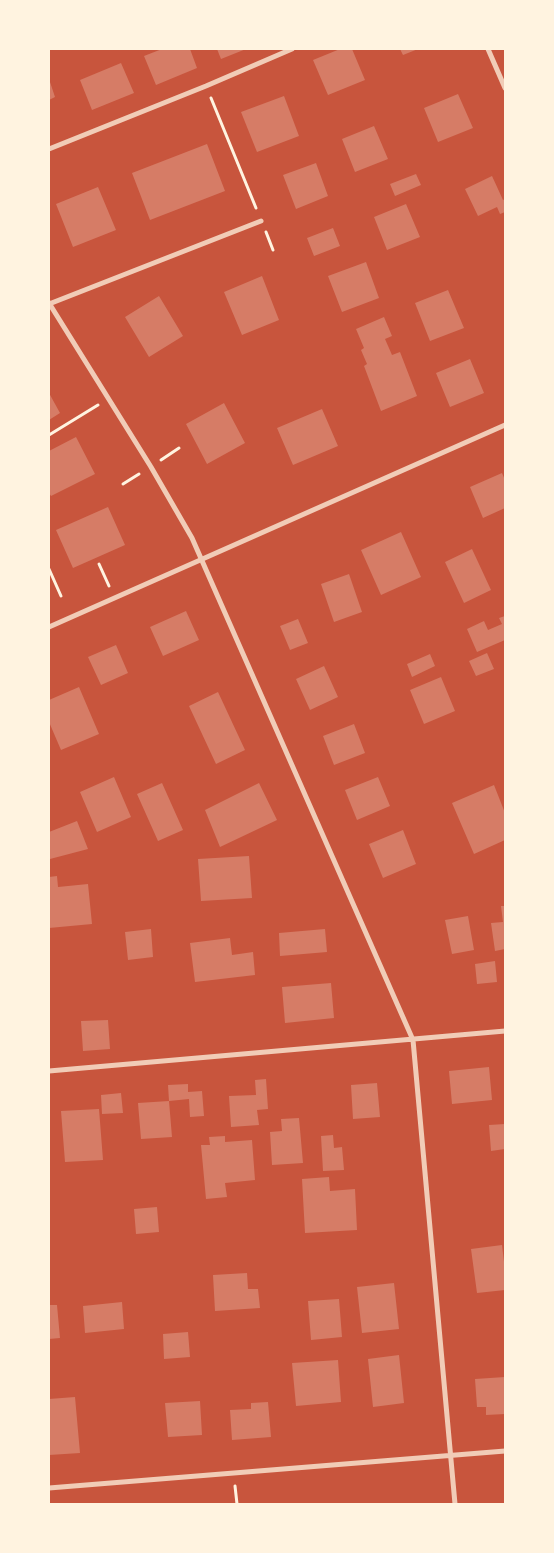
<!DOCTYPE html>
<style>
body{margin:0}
#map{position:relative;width:554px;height:1553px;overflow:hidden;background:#c8553d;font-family:Inter,sans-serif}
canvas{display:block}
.frame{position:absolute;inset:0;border:50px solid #fff3e0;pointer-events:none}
</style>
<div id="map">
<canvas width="554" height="1553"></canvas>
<div class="frame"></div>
</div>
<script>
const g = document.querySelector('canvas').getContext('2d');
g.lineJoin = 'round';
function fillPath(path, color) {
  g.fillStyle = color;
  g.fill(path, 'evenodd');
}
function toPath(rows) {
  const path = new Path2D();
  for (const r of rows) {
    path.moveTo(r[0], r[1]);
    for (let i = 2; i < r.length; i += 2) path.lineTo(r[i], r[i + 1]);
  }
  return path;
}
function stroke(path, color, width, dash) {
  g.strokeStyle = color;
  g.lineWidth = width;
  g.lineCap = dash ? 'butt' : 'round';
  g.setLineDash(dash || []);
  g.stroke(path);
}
fillPath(toPath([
 [162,49,190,49,197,68,156,85,144,56],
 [217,49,246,49,221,59],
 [340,49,352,49,365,80,328,95,313,60],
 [400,49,418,49,403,55],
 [121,63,134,93,92,110,80,80],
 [49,79,55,97,49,100],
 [458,94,473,128,438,142,424,108],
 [284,96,299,136,257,152,241,112],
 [374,126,388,159,355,172,342,139],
 [207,144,225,191,150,220,132,173],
 [316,163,328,196,296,209,283,175],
 [416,174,421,185,395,196,390,184],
 [492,176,503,200,505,199,505,212,500,214,497,207,478,216,465,189],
 [98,187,116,230,73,247,56,204],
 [406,204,420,237,387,250,374,217],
 [333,228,340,246,314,256,307,238],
 [366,262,379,298,342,312,328,276],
 [262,276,279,320,242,335,224,292],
 [448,290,464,328,430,341,415,303],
 [159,296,183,336,149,357,125,317],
 [384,317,392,336,385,339,392,355,400,352,417,396,381,411,364,366,367,364,361,350,364,348,356,329],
 [470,359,484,393,450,407,436,373],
 [49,393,60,413,49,420],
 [224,403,245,443,207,464,186,424],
 [322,409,338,446,293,465,277,428],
 [76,437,95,474,51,496,49,493,49,451],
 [502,473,505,480,505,508,483,518,470,487],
 [108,507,125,545,73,568,56,530],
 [401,532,421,577,381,595,361,550],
 [472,549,491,590,464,603,445,562],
 [349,574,362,612,334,622,321,584],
 [186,611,199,640,163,656,150,627],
 [505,616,505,640,477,652,467,629,484,621,488,630,502,624,499,618],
 [298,619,308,643,290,650,280,626],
 [116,645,128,673,101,685,88,657],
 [487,653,494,669,476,676,469,661],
 [430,654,435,666,412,677,407,664],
 [324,666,338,697,310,710,296,679],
 [441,677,455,711,424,724,410,690],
 [79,687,99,734,61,750,49,722,49,700],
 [218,692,245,750,216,764,189,706],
 [354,724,365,753,334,765,323,736],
 [114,777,131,817,97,832,80,792],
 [378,777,390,806,357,820,345,790],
 [162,783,183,830,158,841,137,794],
 [259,783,277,820,220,847,205,810],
 [494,785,505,813,505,840,474,854,452,803],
 [77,821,88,849,50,859,49,832],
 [403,830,416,864,383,878,369,844],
 [249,856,252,898,201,901,198,859],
 [57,876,58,887,88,884,92,924,49,928,49,877],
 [501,906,505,906,505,949,495,951,491,923,503,922],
 [468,916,474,950,452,954,445,920],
 [151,929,153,957,128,960,125,932],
 [325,929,327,952,280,956,279,933],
 [230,938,232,955,253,952,255,975,195,982,190,943],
 [495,961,497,982,477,984,475,964],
 [331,983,334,1018,285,1023,282,987],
 [108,1020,110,1049,83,1051,81,1021],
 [489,1067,492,1100,452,1104,449,1071],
 [266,1079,268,1109,257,1110,259,1125,231,1127,229,1096,256,1095,255,1080],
 [377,1083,380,1117,353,1119,351,1085],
 [188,1084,188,1092,202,1091,204,1116,190,1117,189,1099,169,1101,168,1085],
 [121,1093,123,1113,102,1114,101,1095],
 [169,1101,172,1137,141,1139,138,1103],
 [99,1109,103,1160,65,1162,61,1111],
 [299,1118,303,1163,272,1165,270,1132,282,1131,281,1119],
 [505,1124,505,1149,491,1151,489,1125],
 [333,1135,334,1148,342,1147,344,1170,323,1171,321,1136],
 [225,1136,225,1142,252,1140,255,1180,225,1183,227,1197,206,1199,201,1145,210,1145,209,1137],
 [329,1177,330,1191,355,1189,357,1230,305,1233,302,1179],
 [157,1207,159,1232,136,1234,134,1209],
 [502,1245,505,1270,505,1290,477,1293,471,1249],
 [247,1273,248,1289,258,1289,260,1308,215,1311,213,1275],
 [394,1283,399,1329,362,1333,357,1287],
 [339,1299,342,1337,311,1340,308,1301],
 [122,1302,124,1329,85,1333,83,1306],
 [49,1305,57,1305,60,1338,49,1339],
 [188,1332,190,1357,164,1359,163,1334],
 [399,1355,404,1403,373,1407,368,1359],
 [338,1360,341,1402,296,1406,292,1363],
 [505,1377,505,1414,486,1415,486,1407,477,1407,475,1379],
 [75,1397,80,1453,49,1455,49,1399],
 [200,1401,202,1435,168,1437,165,1403],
 [268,1402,271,1437,232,1440,230,1410,251,1409,251,1403]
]), '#d67c66');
stroke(toPath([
 [211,98,256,208],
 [266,232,273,250],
 [49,435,98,405],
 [161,460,179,448],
 [123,484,139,474],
 [99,564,109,586],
 [49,569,61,596],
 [235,1486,237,1504]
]), '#fff3e0', 3);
stroke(toPath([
 [488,49,505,88],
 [49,149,206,86,292,49],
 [49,303,151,467,192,538,413,1040,455,1504],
 [49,304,261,221],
 [49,627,505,425],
 [49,1071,505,1031],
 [49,1488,505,1451]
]), '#f1ccb7', 5);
</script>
